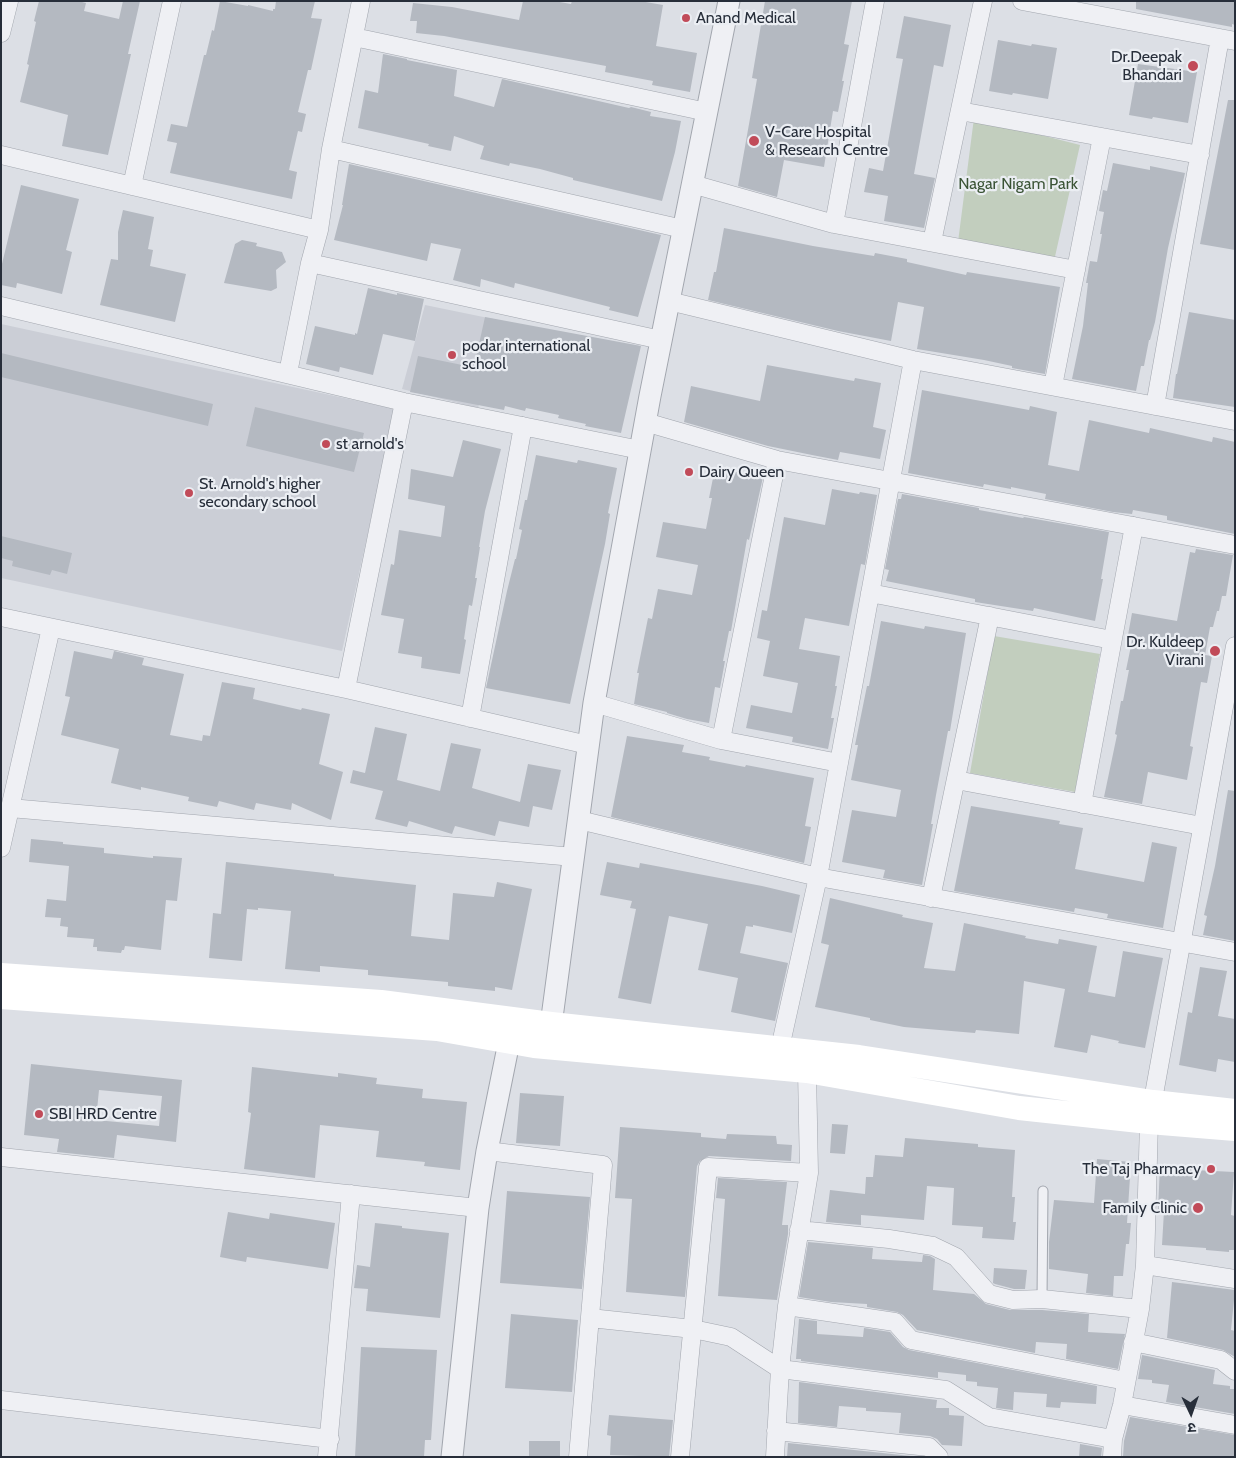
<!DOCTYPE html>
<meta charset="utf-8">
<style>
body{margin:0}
#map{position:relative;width:1236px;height:1458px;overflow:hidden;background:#dcdfe5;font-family:Cabin,"Noto Sans Devanagari",sans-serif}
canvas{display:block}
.frame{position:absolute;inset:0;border:2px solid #272e3a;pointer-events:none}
.north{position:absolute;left:1166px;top:1388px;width:50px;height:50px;-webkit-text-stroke:4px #ebeef3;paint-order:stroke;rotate:177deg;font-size:14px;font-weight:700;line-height:20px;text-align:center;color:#272e3a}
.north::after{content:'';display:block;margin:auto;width:18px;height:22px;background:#272e3a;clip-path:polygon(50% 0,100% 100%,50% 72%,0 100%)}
</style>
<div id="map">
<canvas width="1236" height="1458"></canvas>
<div class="frame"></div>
<div class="north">उ</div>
</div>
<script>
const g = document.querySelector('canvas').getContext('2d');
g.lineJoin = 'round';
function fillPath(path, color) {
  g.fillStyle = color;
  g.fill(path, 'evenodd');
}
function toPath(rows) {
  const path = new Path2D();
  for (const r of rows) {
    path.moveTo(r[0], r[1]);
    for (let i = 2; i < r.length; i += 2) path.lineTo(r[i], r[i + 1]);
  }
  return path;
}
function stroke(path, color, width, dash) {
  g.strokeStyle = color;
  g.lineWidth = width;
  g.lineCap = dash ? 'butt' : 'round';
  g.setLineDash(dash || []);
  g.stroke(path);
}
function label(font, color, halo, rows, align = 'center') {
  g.font = font + ' Cabin,sans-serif';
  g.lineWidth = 4.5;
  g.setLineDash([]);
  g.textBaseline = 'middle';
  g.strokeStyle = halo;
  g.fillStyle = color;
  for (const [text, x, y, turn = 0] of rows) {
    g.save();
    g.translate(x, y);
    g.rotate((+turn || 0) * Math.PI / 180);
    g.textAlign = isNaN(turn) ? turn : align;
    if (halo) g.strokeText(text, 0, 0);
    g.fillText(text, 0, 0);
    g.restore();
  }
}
fillPath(toPath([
 [425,305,503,321,478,408,402,389],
 [1,324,395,409,342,651,1,578]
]), '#cbced6');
fillPath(toPath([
 [974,118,1080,145,1054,261,958,242],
 [994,636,1100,654,1075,792,970,773]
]), '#c2cebe');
fillPath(toPath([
 [39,1,78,1,86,3,84,11,119,19,123,1,140,1,128,54,131,54,108,155,62,146,68,115,20,102,29,65,27,64,36,22,34,21],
 [220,1,248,6,248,5,273,11,273,9,275,9,276,1,315,1,311,18,322,19,311,70,308,70,298,112,306,114,302,132,298,131,289,170,297,172,292,199,170,173,177,143,167,141,171,124,187,127,204,55,206,55,212,30,214,31],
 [523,1,554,1,571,4,572,1,640,1,663,5,656,46,697,53,690,92,652,85,653,81,605,72,606,66,444,36,416,33,417,21,410,21,413,3,452,7,519,20],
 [765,1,852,1,844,44,849,45,842,81,844,81,838,112,833,111,824,167,784,160,777,197,738,186,757,79,752,78],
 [1136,1,1235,1,1235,25,1232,24,1232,27,1136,9],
 [904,16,951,25,943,67,934,65,914,174,935,178,924,228,884,221,888,196,864,192,869,168,883,171,903,59,896,58],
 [998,40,1031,46,1032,44,1057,48,1048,99,1013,93,1012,95,989,91],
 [383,54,407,59,407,60,457,70,454,96,494,107,502,79,629,108,631,107,651,112,650,116,681,121,675,152,662,201,573,180,573,178,540,169,510,163,509,166,480,159,484,146,454,136,451,151,428,146,429,144,358,128,365,90,378,93],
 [1138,64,1197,72,1188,123,1153,117,1152,119,1129,115],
 [1228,100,1235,100,1235,250,1200,244],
 [1113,163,1150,170,1150,166,1185,173,1168,248,1155,322,1150,340,1149,340,1144,366,1141,366,1136,391,1072,379,1083,326,1088,283,1086,283,1090,261,1097,262,1102,234,1100,234,1104,212,1099,211,1103,190,1107,191],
 [349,164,661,235,638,317,609,310,610,307,515,283,514,288,481,279,480,287,453,280,461,249,431,243,427,261,334,240,343,205,342,205],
 [21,185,79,199,66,250,72,252,62,294,17,283,16,288,1,285,1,268],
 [123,210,154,217,148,249,153,250,150,266,186,274,175,322,100,305,111,259,118,260,118,232],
 [724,228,813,246,874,256,875,253,907,259,907,262,966,275,967,272,1060,287,1045,374,1012,368,1012,366,984,360,917,349,924,307,898,302,891,341,838,331,708,300,714,272,716,272],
 [242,240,257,243,256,246,282,252,286,262,276,270,277,288,271,291,224,283,235,244],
 [368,288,397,295,397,293,424,299,415,341,383,334,373,375,340,367,339,372,306,364,315,326,355,335,355,333,357,334],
 [1189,312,1235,320,1235,407,1173,398,1176,374,1177,374],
 [485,317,641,346,621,433,585,426,586,424,558,418,559,415,526,408,525,411,505,406,504,410,410,392,418,356,472,367,473,362,475,362],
 [1,353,213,404,208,426,1,377],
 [767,365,854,381,855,378,881,383,873,427,886,430,880,459,840,452,838,460,812,455,768,446,684,422,691,386,760,401],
 [922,390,1029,410,1030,406,1057,412,1048,465,1079,471,1089,420,1149,433,1150,428,1212,442,1213,437,1235,442,1235,534,1167,520,1167,516,1133,510,1132,514,1113,512,1045,499,1046,494,1011,487,1011,489,984,484,983,487,908,473],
 [255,407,364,433,354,472,246,446],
 [463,440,501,449,485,511,479,547,480,547,475,578,477,578,472,606,469,605,464,639,466,640,460,674,421,668,422,657,398,653,404,619,381,615,391,564,394,565,399,530,441,537,445,506,408,499,411,469,453,477],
 [536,455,577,463,578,460,617,468,608,513,610,514,605,544,570,704,486,688,507,591,515,559,516,559,522,530,519,529,525,500,527,500],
 [715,468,763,477,749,540,747,539,731,631,729,631,723,661,725,661,720,688,715,687,709,723,687,719,667,713,667,712,634,704,639,673,637,673,648,618,652,619,658,589,692,595,698,565,656,557,663,522,706,529,712,498,709,498],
 [832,489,859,494,860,492,877,495,865,565,861,564,849,626,805,618,799,649,840,656,835,686,837,686,831,718,834,718,828,749,792,742,793,737,746,728,751,705,792,713,798,683,763,676,770,641,757,638,762,610,767,611,784,517,825,525],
 [902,494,979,508,979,510,1023,518,1024,517,1109,532,1101,579,1103,579,1095,621,1034,608,1033,611,975,602,975,599,886,581,889,570,885,569,898,499,901,499],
 [1,536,72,553,67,574,52,570,50,575,12,566,13,561,1,558],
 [1196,549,1233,555,1226,596,1222,596,1219,611,1217,611,1213,627,1210,627,1205,655,1212,656,1207,683,1201,682,1190,746,1193,747,1187,780,1148,772,1142,804,1104,797,1117,735,1115,734,1121,701,1123,701,1129,670,1126,670,1133,636,1128,635,1132,613,1177,621,1190,552,1195,553],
 [881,621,924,629,925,626,966,633,950,731,948,731,936,795,931,824,933,824,922,885,883,878,885,870,842,862,852,810,896,817,901,790,851,780,858,745,855,745,867,686,869,686],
 [74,651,112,659,114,651,144,658,142,665,184,674,170,735,202,741,203,735,210,736,222,682,255,688,253,699,301,710,302,708,330,714,319,764,343,772,331,820,292,803,291,810,256,803,254,810,219,801,217,807,188,801,189,797,141,787,141,790,111,783,119,749,61,735,70,697,65,696],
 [375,727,407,734,397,780,440,791,451,743,481,749,472,788,520,802,528,764,561,770,552,810,533,806,529,827,499,821,495,836,455,826,452,834,409,821,407,827,375,819,383,791,350,783,353,770,365,773],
 [627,736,684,745,682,752,710,757,709,760,745,767,746,765,814,778,805,826,811,827,804,863,611,817],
 [1228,790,1235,791,1235,941,1203,935,1207,916,1204,915,1215,866],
 [971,806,1060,821,1059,824,1083,828,1075,869,1144,882,1152,842,1177,847,1163,928,1107,918,1108,914,1075,908,1074,912,954,891],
 [31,839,63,842,63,844,104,848,104,853,153,858,153,856,182,858,177,901,166,900,161,950,125,946,124,950,122,950,121,953,97,951,97,947,93,947,94,939,67,937,68,927,60,926,61,918,45,917,47,899,66,901,69,866,29,862],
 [226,862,334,874,334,876,416,885,411,936,449,940,453,893,494,897,497,882,532,889,512,990,495,987,495,991,448,986,448,982,368,975,368,970,320,966,320,972,285,969,291,911,258,908,258,910,247,909,242,961,209,958,213,913,221,914],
 [607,862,639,868,640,863,762,886,800,895,792,933,753,925,753,927,746,926,740,953,788,963,775,1021,731,1012,738,978,698,970,708,924,669,916,651,1004,618,998,636,909,630,908,632,901,600,895],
 [830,898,903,915,902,917,933,923,924,968,955,971,964,923,1026,936,1025,938,1058,944,1059,939,1097,946,1088,992,1115,997,1123,951,1163,958,1145,1048,1118,1043,1119,1041,1091,1035,1087,1053,1054,1047,1065,989,1024,981,1019,1034,976,1030,975,1033,904,1027,870,1020,870,1018,815,1007,829,945,821,943],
 [1200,967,1227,971,1218,1016,1235,1019,1235,1062,1218,1059,1216,1072,1179,1065,1188,1012,1192,1013],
 [31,1064,182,1080,176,1142,117,1135,114,1158,57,1152,59,1139,24,1135],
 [99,1090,162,1096,159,1126,96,1120],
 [252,1067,338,1077,338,1073,377,1078,376,1084,423,1089,422,1098,467,1102,460,1170,424,1166,425,1162,376,1157,379,1131,320,1125,315,1178,244,1169,251,1113,248,1112],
 [520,1093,564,1096,560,1146,516,1143],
 [832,1124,848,1125,845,1154,830,1153],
 [620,1127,701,1133,701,1137,726,1139,727,1134,776,1136,777,1144,792,1145,791,1161,709,1156,700,1161,697,1166,685,1297,626,1292,632,1199,615,1198],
 [905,1138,978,1144,978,1147,1015,1150,1012,1197,1015,1197,1013,1222,1016,1222,1014,1240,982,1238,983,1227,952,1225,954,1188,927,1186,924,1220,861,1215,861,1225,826,1222,830,1190,865,1194,866,1177,873,1177,875,1155,903,1157],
 [1097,1159,1131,1162,1127,1223,1131,1223,1129,1244,1126,1244,1123,1276,1114,1276,1113,1296,1086,1293,1088,1274,1049,1269,1049,1242,1054,1200,1094,1203],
 [1160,1165,1194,1167,1194,1170,1234,1172,1231,1215,1235,1216,1235,1250,1229,1250,1229,1252,1206,1250,1206,1248,1162,1245,1164,1211,1158,1211],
 [718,1178,787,1182,782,1225,788,1225,788,1234,777,1300,718,1296,725,1199,716,1198],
 [507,1191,590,1197,582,1289,500,1283],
 [228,1212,269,1219,270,1213,335,1223,328,1269,247,1257,246,1262,220,1257],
 [375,1223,402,1226,402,1228,449,1233,440,1318,366,1311,368,1289,354,1288,357,1265,370,1267],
 [808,1242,873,1248,872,1259,922,1262,923,1255,930,1256,935,1259,933,1290,974,1294,986,1304,1010,1310,1042,1310,1089,1314,1088,1332,1125,1334,1118,1369,1066,1359,1067,1344,1036,1342,1035,1353,917,1330,903,1315,897,1312,867,1307,867,1304,831,1302,799,1297],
 [994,1268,1027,1270,1025,1289,1014,1289,995,1284,993,1283],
 [1172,1282,1235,1290,1231,1330,1235,1331,1235,1357,1223,1350,1167,1338],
 [511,1314,578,1320,572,1392,505,1388],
 [799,1319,817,1321,817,1334,863,1337,864,1328,890,1332,903,1347,909,1350,1097,1386,1096,1404,1061,1402,1060,1408,1046,1407,1047,1394,1014,1392,1013,1410,996,1408,998,1388,977,1386,977,1382,966,1381,966,1375,938,1372,938,1378,801,1361,801,1359,796,1359],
 [361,1347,437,1350,431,1440,425,1440,424,1457,355,1457],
 [1142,1355,1215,1370,1213,1384,1230,1386,1230,1389,1235,1389,1235,1414,1166,1402,1169,1385,1152,1383,1152,1380,1138,1379],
 [799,1382,937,1400,936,1408,949,1408,949,1415,964,1416,962,1446,942,1445,937,1439,930,1436,899,1433,901,1413,866,1411,866,1408,839,1406,837,1427,798,1423],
 [609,1415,673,1420,669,1457,610,1455,611,1436,607,1435],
 [1130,1417,1235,1435,1235,1457,1123,1457,1124,1441],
 [529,1441,560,1441,560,1457,529,1457],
 [788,1443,920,1457,787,1457],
 [1080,1444,1102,1448,1101,1457,1079,1457]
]), '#b4b9c1');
const service = toPath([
 [1042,1299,1043,1191]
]);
const minor = toPath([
 [1022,1,1235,41],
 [1,33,9,1],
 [354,37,707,112],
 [960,111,1200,155],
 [331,149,683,229],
 [1,155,319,230],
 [692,184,834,224,1076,270],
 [132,186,172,1],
 [834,224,875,1],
 [932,242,983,1],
 [310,263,661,340],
 [669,301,913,360,1235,421],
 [1,306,404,402,640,450],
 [288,373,310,263,319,230,331,149,361,1],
 [1053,386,1102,137],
 [1155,406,1220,38],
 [645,422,777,460,1235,545],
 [870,593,1112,640],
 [1,617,346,689,588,745],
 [346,689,404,402],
 [594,703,721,740,839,763],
 [470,718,523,426],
 [721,740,777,460],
 [956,780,1202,826],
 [1082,804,1134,526],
 [10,808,574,857],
 [579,820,818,877,1235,952],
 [1,848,51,628],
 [931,898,990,616],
 [780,1048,818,877,913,360],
 [487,1151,603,1165,578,1457],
 [1,1157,478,1208],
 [799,1230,889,1239,933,1246,956,1257,989,1294,1013,1300,1042,1299,1140,1309],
 [1145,1265,1235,1279],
 [787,1306,895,1322,911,1340,1126,1381],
 [590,1318,693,1329,731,1337,780,1369,946,1390,989,1417,1113,1439],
 [1133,1342,1221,1360,1235,1371],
 [1,1400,330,1439],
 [1122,1405,1235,1425],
 [776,1431,929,1447,939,1457],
 [327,1457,351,1194],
 [680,1457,708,1167,809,1173],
 [775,1457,780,1369,787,1306,809,1173,807,1071],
 [1112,1457,1113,1439,1122,1405,1140,1309,1145,1265,1149,1122,1235,646]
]);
const tertiary = toPath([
 [549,1040,594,703,650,396,729,1],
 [452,1457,478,1208,487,1151,509,1042,510,1024]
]);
stroke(service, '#a2a6ae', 11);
stroke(minor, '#a2a6ae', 19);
stroke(tertiary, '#a2a6ae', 23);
stroke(service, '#eff0f4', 9);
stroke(minor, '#eff0f4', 18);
stroke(tertiary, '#eff0f4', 21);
stroke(toPath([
 [1,975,381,1002,551,1024,859,1057,1153,1102,1235,1111],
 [1,997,437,1029,534,1046,807,1071,1019,1108,1149,1122,1235,1129]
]), '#fff', 24);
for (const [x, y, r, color] of [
 [686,18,5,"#c14b59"],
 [1193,66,6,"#c14b59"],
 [754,141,6,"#c14b59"],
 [452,355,5,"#c14b59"],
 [326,444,5,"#c14b59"],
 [689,472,5,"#c14b59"],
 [189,493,5,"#c14b59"],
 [1215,651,6,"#c14b59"],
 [39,1114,5,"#c14b59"],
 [1211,1169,5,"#c14b59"],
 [1198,1208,6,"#c14b59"]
]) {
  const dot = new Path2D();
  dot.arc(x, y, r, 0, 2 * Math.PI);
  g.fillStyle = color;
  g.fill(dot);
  stroke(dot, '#ebeef3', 2);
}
label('16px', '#272e3a', '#ebeef3', [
 ["Anand Medical",696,18],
 ["Dr.Deepak",1182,57,"right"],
 ["Bhandari",1182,75,"right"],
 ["V-Care Hospital",765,132],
 ["& Research Centre",765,150],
 ["podar international",462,346],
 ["school",462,364],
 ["st arnold's",336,444],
 ["Dairy Queen",699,472],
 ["St. Arnold's higher",199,484],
 ["secondary school",199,502],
 ["Dr. Kuldeep",1204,642,"right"],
 ["Virani",1204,660,"right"],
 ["SBI HRD Centre",49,1114],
 ["The Taj Pharmacy",1201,1169,"right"],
 ["Family Clinic",1187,1208,"right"]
], 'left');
label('16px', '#3b5436', '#ebeef3', [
 ["Nagar Nigam Park",1018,184]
]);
</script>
